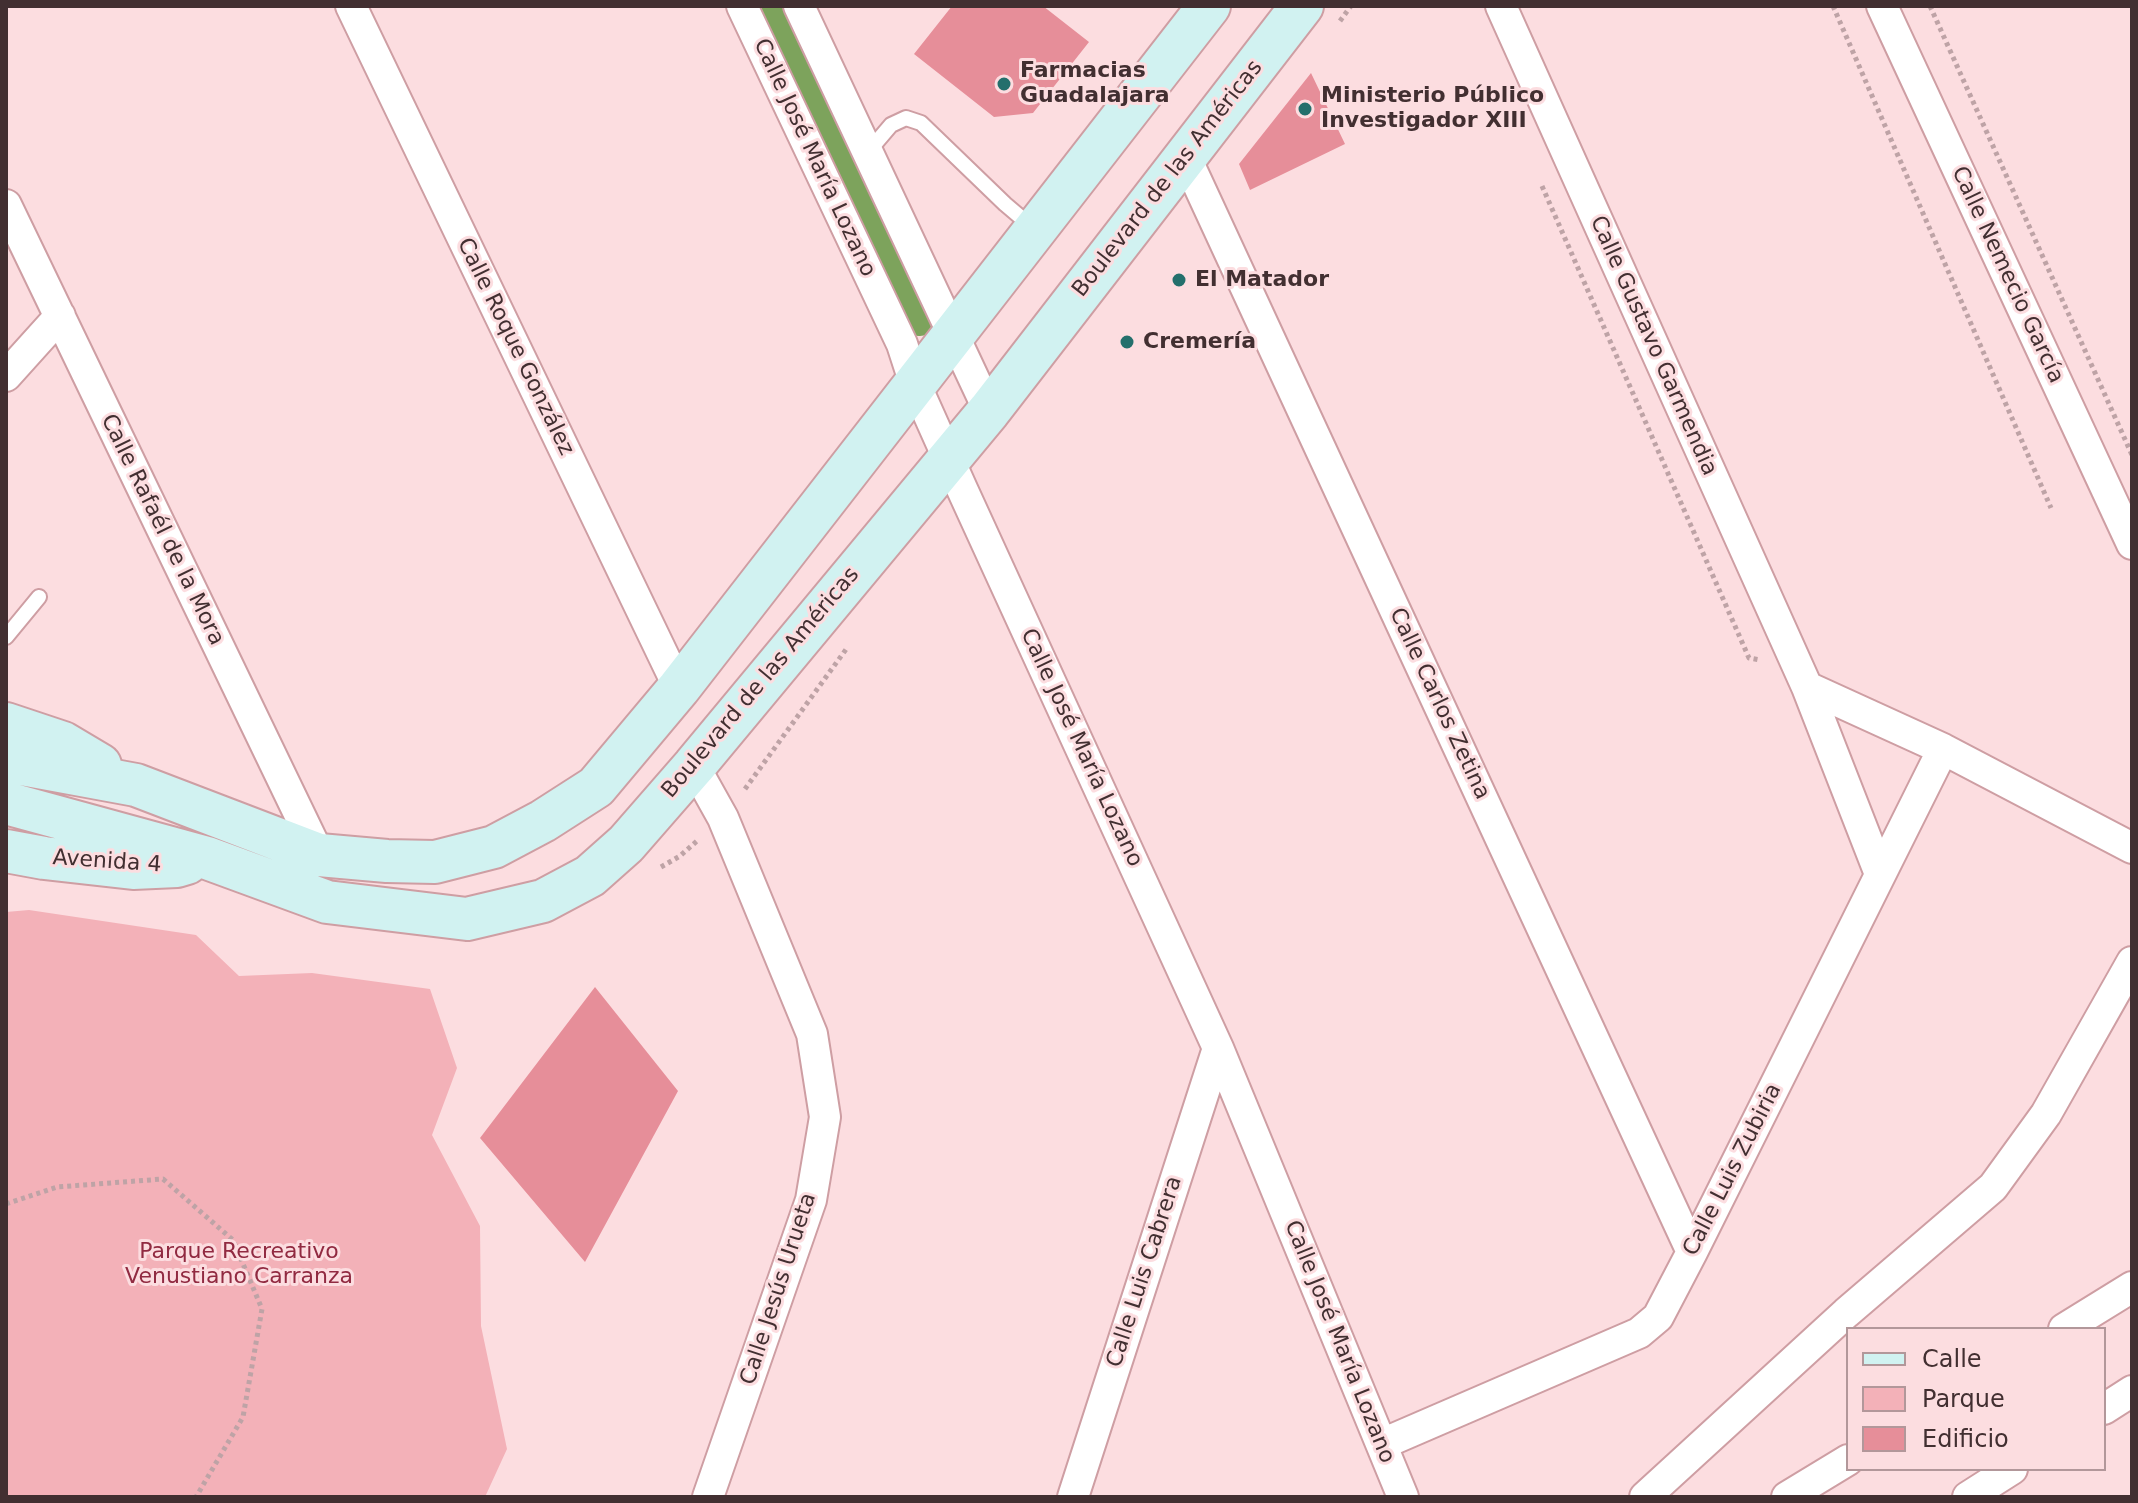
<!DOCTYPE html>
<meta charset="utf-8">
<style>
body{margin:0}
#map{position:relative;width:2138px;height:1503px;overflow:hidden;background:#fcdde0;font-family:"DejaVu Sans",sans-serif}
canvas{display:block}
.frame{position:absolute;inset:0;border:8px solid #422f31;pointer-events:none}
.legend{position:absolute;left:1846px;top:1327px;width:260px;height:144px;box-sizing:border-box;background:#fcdde0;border:2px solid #b2979a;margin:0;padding:10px 14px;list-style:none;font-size:24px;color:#422f31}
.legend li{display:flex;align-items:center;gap:16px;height:40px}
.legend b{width:40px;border:2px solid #b2979a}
</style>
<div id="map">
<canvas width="2138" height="1503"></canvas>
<div class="frame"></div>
<ul class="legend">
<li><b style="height:10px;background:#d1f2f1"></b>Calle</li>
<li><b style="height:22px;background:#f3b1b8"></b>Parque</li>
<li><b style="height:22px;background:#e68e99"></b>Edificio</li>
</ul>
</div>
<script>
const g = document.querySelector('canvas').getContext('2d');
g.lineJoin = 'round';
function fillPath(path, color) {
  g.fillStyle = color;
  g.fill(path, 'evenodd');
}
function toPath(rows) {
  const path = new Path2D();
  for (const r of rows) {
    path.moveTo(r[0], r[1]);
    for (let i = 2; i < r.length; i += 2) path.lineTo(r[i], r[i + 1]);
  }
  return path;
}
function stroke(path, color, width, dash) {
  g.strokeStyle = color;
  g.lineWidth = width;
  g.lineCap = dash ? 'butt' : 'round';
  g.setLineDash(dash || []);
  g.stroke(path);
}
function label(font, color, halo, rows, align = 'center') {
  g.font = font + ' "DejaVu Sans",sans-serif';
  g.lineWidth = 6;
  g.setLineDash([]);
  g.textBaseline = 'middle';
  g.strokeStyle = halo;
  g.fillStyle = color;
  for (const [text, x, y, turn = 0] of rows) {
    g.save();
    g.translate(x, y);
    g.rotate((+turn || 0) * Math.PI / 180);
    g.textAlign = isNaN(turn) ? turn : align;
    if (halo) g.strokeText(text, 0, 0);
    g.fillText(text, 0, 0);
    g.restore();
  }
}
fillPath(toPath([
 [29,910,196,935,239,976,312,973,430,989,457,1068,432,1135,480,1226,481,1326,507,1449,485,1497,6,1497,6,912]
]), '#f3b1b8');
stroke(toPath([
 [771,6,919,317]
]), '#7da35c', 38);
fillPath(toPath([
 [952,6,1043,6,1089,42,1033,113,994,117,914,54],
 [1311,73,1345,144,1250,190,1239,164],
 [595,987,678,1091,585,1262,480,1138]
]), '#e68e99');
const lane = toPath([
 [868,152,891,125,906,118,921,123,1005,204,1032,227],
 [6,637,39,597]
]);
const street = toPath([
 [351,6,679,688],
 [742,6,902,344,915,384,962,489,1218,1048,1403,1497],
 [799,6,989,411],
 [1501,6,1807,687,1880,874],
 [1882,6,2132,544],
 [1185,156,1692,1252],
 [6,205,319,855],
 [6,376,60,316],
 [1807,687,1943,749,2132,848],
 [694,766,723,818,812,1034,825,1117,811,1200,708,1497],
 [2064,1329,2132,1287],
 [2104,1409,2132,1391],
 [1382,1444,1639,1333,1658,1317,1692,1252,1943,749],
 [1073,1497,1218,1048],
 [1645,1497,1846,1313,1993,1187,2046,1114,2132,962],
 [1787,1497,1848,1460],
 [1968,1497,2012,1469]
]);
const secondary = toPath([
 [6,724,63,743,100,765],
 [6,761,136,785,319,855,387,861,435,862,494,847,543,821,596,787,679,688,1209,6],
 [6,803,207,858,327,902,467,919,543,901,590,876,626,844,694,766,989,411,1302,6],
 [6,851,44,858,133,868,177,866,187,863]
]);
stroke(lane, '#ce9ea3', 18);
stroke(street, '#ce9ea3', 34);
stroke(secondary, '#ce9ea3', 46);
stroke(toPath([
 [1833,6,2051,508],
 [1930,6,2132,455],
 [1340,21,1351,6],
 [1542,186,1749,658,1760,660],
 [745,789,847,648],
 [661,867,680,856,698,840],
 [6,1204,57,1187,163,1179,233,1240,262,1309,243,1417,196,1497]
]), '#bea3a6', 5, [4, 4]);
stroke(lane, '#fff', 14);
stroke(street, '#fff', 30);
stroke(secondary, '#d1f2f1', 42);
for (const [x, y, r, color] of [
 [1004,84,8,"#246f6c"],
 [1305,109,8,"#246f6c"],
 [1179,280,8,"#246f6c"],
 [1127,342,8,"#246f6c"]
]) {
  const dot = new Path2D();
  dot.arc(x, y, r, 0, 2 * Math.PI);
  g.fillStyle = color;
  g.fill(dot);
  stroke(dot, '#fcdde0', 3);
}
label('bold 22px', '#422f31', '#fcdde0', [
 ["Farmacias",1020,71],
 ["Guadalajara",1020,96],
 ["Ministerio Público",1321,96],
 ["Investigador XIII",1321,121],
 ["El Matador",1195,280],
 ["Cremería",1143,342]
], 'left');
label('22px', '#422f31', '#fcdde0', [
 ["Calle José María Lozano",814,158,65],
 ["Boulevard de las Américas",1168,179,-52],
 ["Calle Nemecio García",2007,275,65],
 ["Calle Gustavo Garmendia",1653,346,66],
 ["Calle Roque González",515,347,64],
 ["Calle Rafaél de la Mora",162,530,64],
 ["Boulevard de las Américas",761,683,-50],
 ["Calle Carlos Zetina",1439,704,65],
 ["Calle José María Lozano",1081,748,65],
 ["Avenida 4",107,862,4],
 ["Calle Luis Zubiria",1733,1170,-63],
 ["Calle Luis Cabrera",1145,1272,-72],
 ["Calle Jesús Urueta",779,1289,-72],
 ["Calle José María Lozano",1339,1342,68]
]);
label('22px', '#912a41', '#fcdde0', [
 ["Parque Recreativo",239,1252],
 ["Venustiano Carranza",239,1277]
]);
</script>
